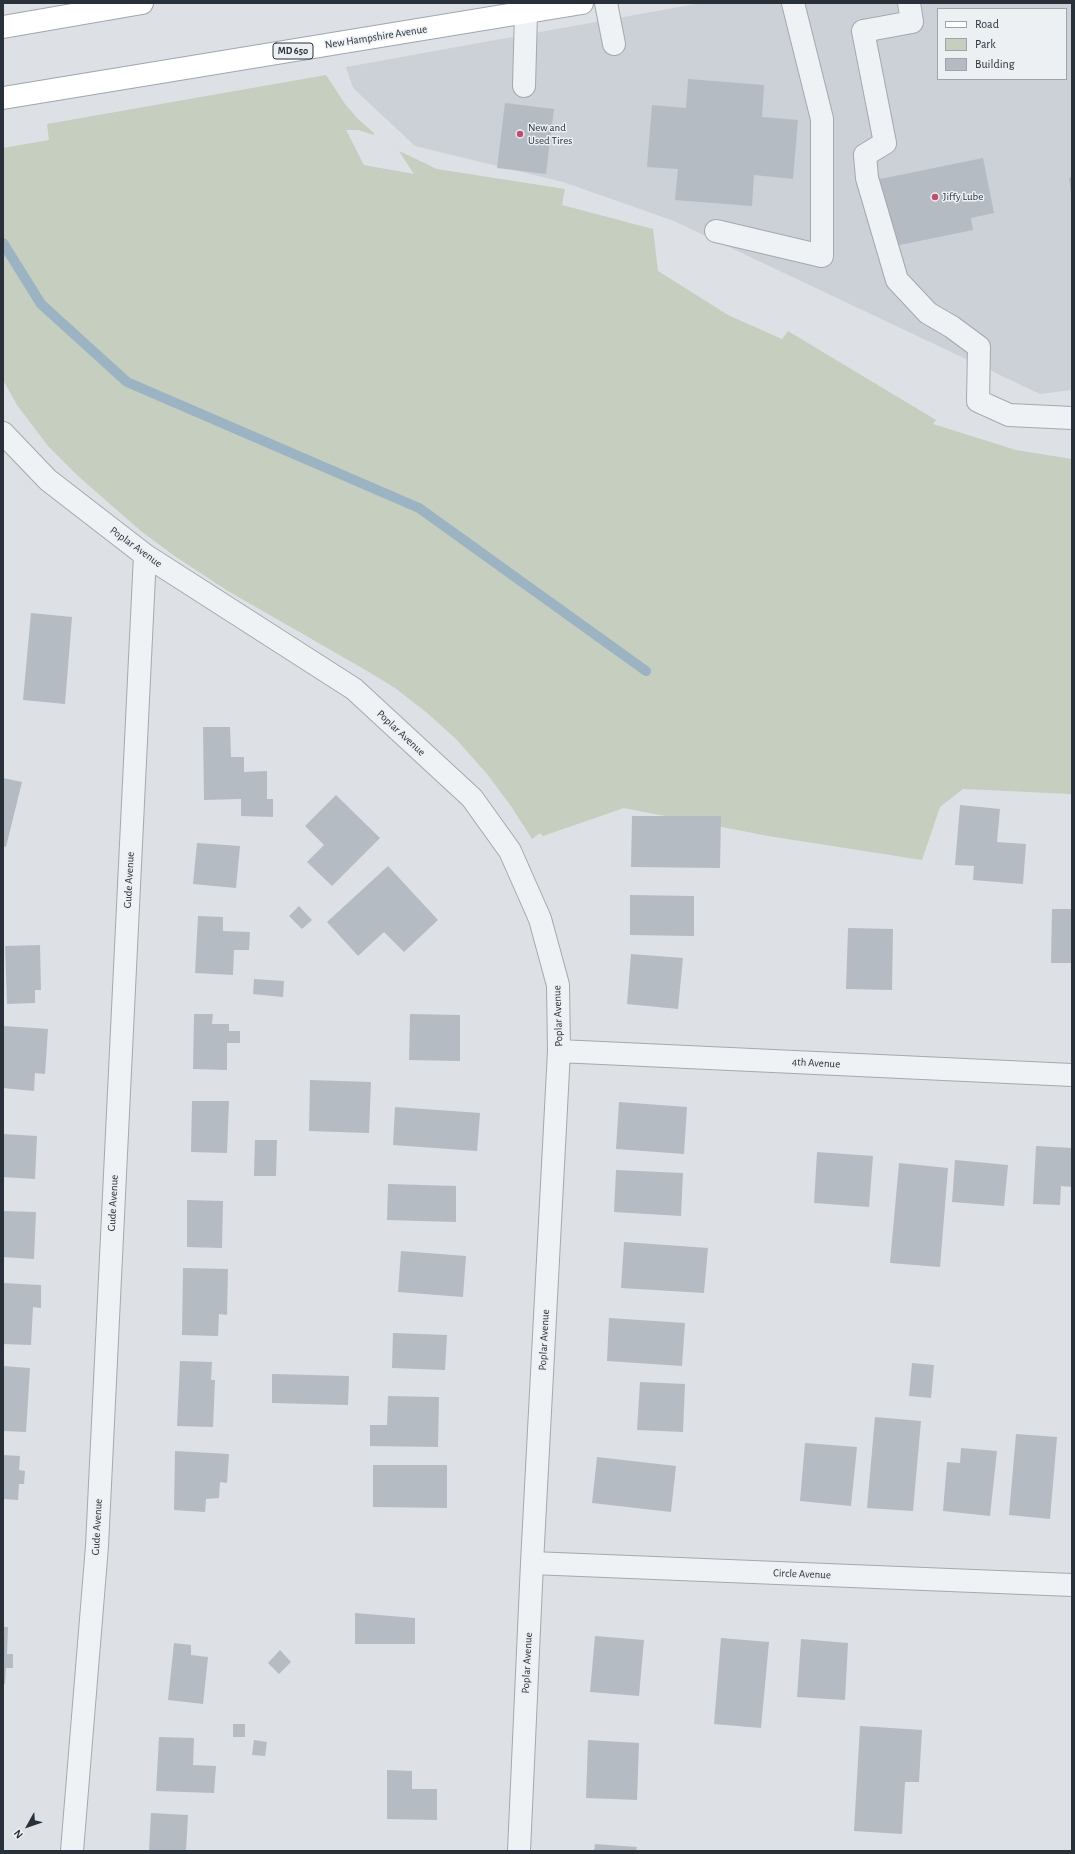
<!DOCTYPE html>
<style>
body{margin:0}
#map{position:relative;width:1075px;height:1854px;overflow:hidden;background:#dde1e5;font-family:"Alegreya Sans",sans-serif}
canvas{display:block}
.frame{position:absolute;inset:0;border:4px solid #28313a;pointer-events:none}
.legend{position:absolute;left:937px;top:8px;width:130px;height:72px;box-sizing:border-box;background:#ecf0f3;border:1px solid #9ea4a9;margin:0;padding:5px 7px;list-style:none;font-size:12px;color:#28313a}
.legend li{display:flex;align-items:center;gap:8px;height:20px}
.legend b{width:20px;border:1px solid #9ea4a9}
.north{position:absolute;left:8px;top:1806px;width:40px;height:40px;-webkit-text-stroke:3px #ecf0f3;paint-order:stroke;rotate:230deg;font-size:11px;font-weight:700;line-height:16px;text-align:center;color:#28313a}
.north::after{content:'';display:block;margin:auto;width:14px;height:18px;background:#28313a;clip-path:polygon(50% 0,100% 100%,50% 72%,0 100%)}
</style>
<div id="map">
<canvas width="1075" height="1854"></canvas>
<div class="frame"></div>
<ul class="legend">
<li><b style="height:5px;background:#fff"></b>Road</li>
<li><b style="height:11px;background:#c5cebf"></b>Park</li>
<li><b style="height:11px;background:#b5bbc2"></b>Building</li>
</ul>
<div class="north">N</div>
</div>
<script>
const g = document.querySelector('canvas').getContext('2d');
g.lineJoin = 'round';
function fillPath(path, color) {
  g.fillStyle = color;
  g.fill(path, 'evenodd');
}
function toPath(rows) {
  const path = new Path2D();
  for (const r of rows) {
    path.moveTo(r[0], r[1]);
    for (let i = 2; i < r.length; i += 2) path.lineTo(r[i], r[i + 1]);
  }
  return path;
}
function stroke(path, color, width, dash) {
  g.strokeStyle = color;
  g.lineWidth = width;
  g.lineCap = dash ? 'butt' : 'round';
  g.setLineDash(dash || []);
  g.stroke(path);
}
function label(font, color, halo, rows, align = 'center') {
  g.font = font + ' "Alegreya Sans",sans-serif';
  g.lineWidth = 3;
  g.setLineDash([]);
  g.textBaseline = 'middle';
  g.strokeStyle = halo;
  g.fillStyle = color;
  for (const [text, x, y, turn = 0] of rows) {
    g.save();
    g.translate(x, y);
    g.rotate((+turn || 0) * Math.PI / 180);
    g.textAlign = isNaN(turn) ? turn : align;
    if (halo) g.strokeText(text, 0, 0);
    g.fillText(text, 0, 0);
    g.restore();
  }
}
fillPath(toPath([
 [701,3,1072,3,1072,390,1040,394,674,221,563,182,415,146,353,88,346,67],
 [938,9,1066,9,1066,79,938,79]
]), '#cbd1d6');
fillPath(toPath([
 [326,75,345,104,358,119,374,133,374,135,358,130,346,130,364,165,414,174,399,151,437,169,565,189,562,205,653,229,658,271,728,315,782,339,788,331,936,420,933,424,1016,450,1072,459,1072,794,963,789,940,807,922,860,768,836,624,808,543,836,540,833,532,839,511,806,487,774,456,739,426,712,395,688,369,672,228,591,176,557,142,532,78,476,48,446,17,405,3,380,3,148,49,140,47,124]
]), '#c5cebf');
stroke(toPath([
 [3,243,41,304,127,382,419,508,646,671]
]), '#9bb3c2', 10);
fillPath(toPath([
 [688,79,764,85,762,117,798,120,793,179,754,175,752,206,675,200,678,169,647,167,652,105,686,108],
 [505,103,554,109,546,174,497,168],
 [983,158,994,213,971,218,973,230,890,247,875,180],
 [1072,177,1072,193,1071,193,1069,178],
 [31,613,72,617,65,704,23,700],
 [203,727,230,727,231,757,244,757,244,772,267,771,267,799,273,799,273,817,241,816,241,799,204,800],
 [3,778,22,782,6,847,3,846],
 [336,795,380,838,332,886,307,862,324,845,305,826],
 [960,805,1000,809,997,842,1026,844,1023,884,973,880,974,866,955,865],
 [632,816,721,816,720,868,631,867],
 [197,843,240,846,236,888,193,884],
 [388,866,438,920,404,952,384,932,358,956,327,922],
 [630,895,694,896,694,936,630,935],
 [299,906,312,920,302,929,289,916],
 [1052,909,1072,909,1072,963,1051,963],
 [198,916,223,917,223,931,250,932,249,950,234,950,233,975,195,973],
 [848,928,893,929,892,990,846,989],
 [40,945,41,990,35,990,35,1003,7,1004,5,946],
 [631,954,683,958,678,1009,627,1004],
 [254,979,284,981,283,997,253,994],
 [194,1014,213,1014,212,1024,229,1024,229,1031,240,1031,240,1043,227,1043,227,1070,193,1069],
 [410,1014,460,1015,460,1061,409,1060],
 [4,1026,48,1029,45,1074,35,1073,34,1091,3,1088],
 [310,1080,371,1082,369,1133,309,1131],
 [192,1101,229,1101,227,1153,191,1152],
 [619,1102,687,1107,684,1154,616,1149],
 [395,1107,480,1113,477,1151,393,1145],
 [3,1134,37,1136,35,1179,3,1177],
 [255,1140,277,1140,276,1176,254,1176],
 [1036,1146,1072,1148,1072,1187,1061,1186,1060,1205,1033,1204],
 [817,1152,873,1156,869,1207,814,1203],
 [955,1160,1008,1165,1004,1206,952,1202],
 [899,1163,948,1168,940,1267,890,1263],
 [616,1170,683,1173,681,1216,614,1212],
 [388,1184,456,1186,456,1222,387,1220],
 [187,1200,223,1201,222,1248,187,1247],
 [3,1211,36,1212,34,1259,3,1257],
 [624,1242,708,1248,704,1293,621,1288],
 [401,1251,466,1256,463,1297,398,1292],
 [183,1268,228,1269,227,1315,219,1314,218,1336,182,1335],
 [3,1283,41,1285,41,1308,33,1307,31,1345,3,1344],
 [609,1318,685,1323,682,1366,607,1361],
 [393,1333,447,1335,445,1370,392,1368],
 [180,1361,212,1362,211,1380,215,1380,213,1427,177,1426],
 [912,1363,934,1365,931,1398,909,1396],
 [3,1366,30,1368,26,1432,3,1431],
 [272,1374,349,1376,348,1405,272,1403],
 [640,1382,685,1384,683,1432,637,1430],
 [388,1396,439,1397,438,1447,370,1446,370,1425,387,1425],
 [875,1417,921,1421,913,1511,867,1508],
 [1016,1434,1057,1437,1050,1519,1009,1515],
 [805,1443,857,1447,851,1506,800,1501],
 [961,1448,997,1451,990,1516,943,1511,947,1462,960,1463],
 [175,1451,229,1454,227,1483,220,1482,219,1498,206,1499,205,1512,174,1510],
 [3,1455,20,1456,19,1470,25,1471,24,1484,19,1484,18,1500,3,1499],
 [597,1457,676,1466,671,1512,592,1503],
 [373,1465,447,1465,447,1508,373,1507],
 [355,1613,415,1618,415,1644,355,1644],
 [3,1627,8,1627,7,1654,13,1654,13,1668,6,1668,5,1684,3,1684],
 [595,1636,644,1640,639,1696,590,1692],
 [721,1638,769,1642,761,1728,714,1724],
 [801,1639,848,1643,845,1700,797,1697],
 [174,1643,191,1645,191,1655,208,1657,203,1704,168,1700],
 [280,1650,291,1662,279,1674,268,1663],
 [233,1724,245,1724,245,1737,233,1737],
 [860,1726,922,1730,919,1782,905,1782,902,1834,854,1831],
 [159,1737,194,1738,193,1765,216,1766,214,1793,156,1791],
 [254,1740,267,1742,265,1756,252,1755],
 [588,1740,639,1743,637,1800,586,1798],
 [387,1770,412,1771,412,1789,437,1789,437,1820,387,1819],
 [151,1813,188,1815,186,1851,149,1851],
 [595,1844,637,1847,636,1851,594,1851]
]), '#b5bbc2');
const minor = toPath([
 [606,3,614,44],
 [909,3,912,22,863,31,885,143,865,155,867,178,897,280,928,313,952,327,979,347,978,401,1009,415,1072,418],
 [524,86,526,13],
 [716,231,822,256,822,119,793,3],
 [3,433,48,480,145,555,354,689,472,798,510,851,540,919,558,985,559,1051,532,1563,519,1851],
 [559,1051,1072,1075],
 [532,1563,1072,1585],
 [72,1851,97,1546,145,555]
]);
const major = toPath([
 [3,27,142,3],
 [3,98,582,3]
]);
stroke(minor, '#a3a9ae', 24);
stroke(major, '#9ea7b0', 24);
stroke(minor, '#eff2f4', 22);
stroke(major, '#fff', 22);
for (const [x, y, r, color] of [
 [520,134,4,"#c04d6d"],
 [935,197,4,"#c04d6d"]
]) {
  const dot = new Path2D();
  dot.arc(x, y, r, 0, 2 * Math.PI);
  g.fillStyle = color;
  g.fill(dot);
  stroke(dot, '#ecf0f3', 1.5);
}
for (const [x, y, w] of [
 [293,51,40]
]) {
  const box = new Path2D();
  box.roundRect(x - w / 2, y - 8, w, 16, 3);
  g.fillStyle = '#ecf0f3';
  g.fill(box);
  stroke(box, '#28313a', 1);
}
label('bold 10px', '#28313a', null, [
 ["MD 650",293,51]
]);
label('11px', '#28313a', '#ecf0f3', [
 ["New Hampshire Avenue",376,37,-9],
 ["Poplar Avenue",136,547,36],
 ["Poplar Avenue",401,733,43],
 ["Gude Avenue",129,880,-87],
 ["Poplar Avenue",558,1016,-92],
 ["4th Avenue",816,1063,3],
 ["Gude Avenue",113,1203,-87],
 ["Poplar Avenue",544,1340,-87],
 ["Gude Avenue",97,1527,-87],
 ["Circle Avenue",802,1574,2],
 ["Poplar Avenue",527,1663,-87]
]);
label('11px', '#28313a', '#ecf0f3', [
 ["New and",528,128],
 ["Used Tires",528,141],
 ["Jiffy Lube",943,197]
], 'left');
</script>
